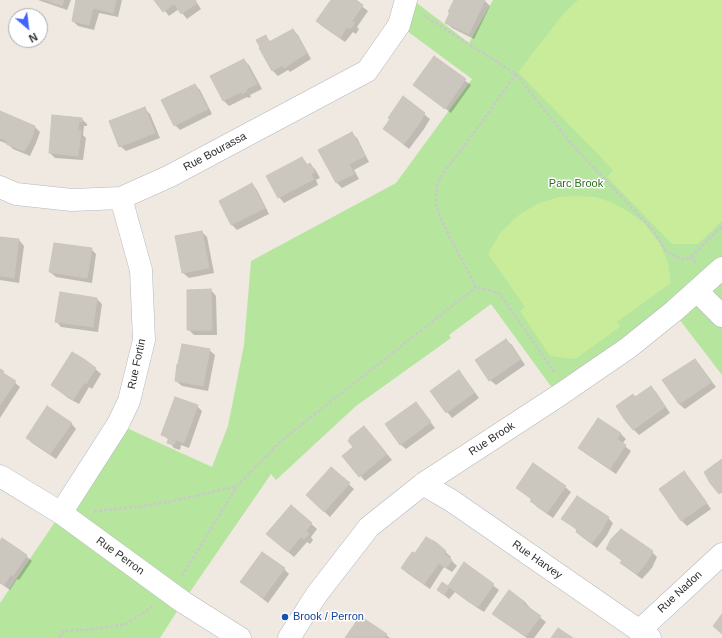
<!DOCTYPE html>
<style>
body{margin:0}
#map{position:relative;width:722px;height:638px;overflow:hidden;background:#efe9e1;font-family:Helvetica,sans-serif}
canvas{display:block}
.north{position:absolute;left:8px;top:8px;width:40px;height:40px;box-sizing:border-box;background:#fff;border:1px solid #ababab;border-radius:50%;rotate:152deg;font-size:11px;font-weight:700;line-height:16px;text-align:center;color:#2e2e2e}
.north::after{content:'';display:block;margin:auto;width:14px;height:18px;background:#4264fb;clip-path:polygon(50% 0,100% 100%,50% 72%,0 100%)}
</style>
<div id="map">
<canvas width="722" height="638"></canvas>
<div class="north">N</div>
</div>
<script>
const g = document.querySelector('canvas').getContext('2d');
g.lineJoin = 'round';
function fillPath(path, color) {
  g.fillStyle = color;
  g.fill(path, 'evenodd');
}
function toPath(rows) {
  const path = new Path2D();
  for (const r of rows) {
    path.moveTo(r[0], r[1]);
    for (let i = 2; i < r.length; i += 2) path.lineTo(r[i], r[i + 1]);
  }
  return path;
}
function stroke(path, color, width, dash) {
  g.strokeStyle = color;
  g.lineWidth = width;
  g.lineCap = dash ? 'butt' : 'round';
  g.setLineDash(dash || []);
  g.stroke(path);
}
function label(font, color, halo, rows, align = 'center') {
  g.font = font + ' Helvetica,sans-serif';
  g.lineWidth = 3;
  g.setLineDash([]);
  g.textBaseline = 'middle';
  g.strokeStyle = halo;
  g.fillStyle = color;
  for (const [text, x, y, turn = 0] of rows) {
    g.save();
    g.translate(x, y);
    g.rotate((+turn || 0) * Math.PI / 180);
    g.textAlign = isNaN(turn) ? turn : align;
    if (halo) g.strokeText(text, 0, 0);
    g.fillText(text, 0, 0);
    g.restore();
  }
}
fillPath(toPath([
 [413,0,469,43,493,0,722,0,722,375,673,311,558,396,491,304,449,335,451,338,356,406,276,480,271,474,183,602,160,638,0,638,0,603,61,513,118,424,212,467,228,426,244,345,251,261,396,183,472,79,399,25]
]), '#b6e59e');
fillPath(toPath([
 [578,0,722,0,722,221,698,244,672,244,607,177,613,170,518,72,564,13],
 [577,196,596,197,613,203,629,212,644,223,660,244,668,263,671,283,617,322,620,327,575,359,550,356,520,311,525,307,488,254,500,233,519,215,537,204,559,197]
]), '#c9ec9a');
fillPath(toPath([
 [38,0,71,0,67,10],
 [77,0,122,0,118,17,99,13,94,30,78,26,73,21],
 [156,0,195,0,201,9,187,19,179,9,169,16],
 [332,0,354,0,368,11,357,27,359,29,356,34,353,32,345,42,322,26,317,21],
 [455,0,484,0,490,6,474,39,452,28,446,23],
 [293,30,298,35,311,59,290,72,288,70,278,76,273,71,260,48,265,36,271,42],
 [434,57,471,85,451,113,414,84],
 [244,60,249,65,262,89,250,95,251,97,248,98,247,97,229,106,224,101,212,76],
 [195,85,200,90,212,114,180,130,175,125],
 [403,98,430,119,424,129,409,149,384,129],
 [144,108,150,114,160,138,126,151,120,146],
 [0,112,35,127,40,132,36,143,30,156,13,149,8,144,0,141],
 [53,116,82,119,87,124,87,126,84,126,83,135,86,138,83,160,55,158,50,153],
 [351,133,357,138,369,162,354,170,359,179,342,188,337,183],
 [302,158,308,165,310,164,315,169,320,178,316,180,318,185,284,203,279,197],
 [252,184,257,190,269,214,237,230,232,225,220,201],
 [202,232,207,237,214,273,189,278,183,273,177,236],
 [0,238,19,240,24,246,19,283,0,280],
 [91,249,96,254,92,283,56,277,50,272],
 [211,290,216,296,217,335,194,335,188,329],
 [97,299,102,304,98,332,61,327,56,321],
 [506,340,512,345,525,365,496,385,490,380,476,360],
 [209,350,215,355,208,391,182,386,176,381],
 [84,359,101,374,92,389,89,387,79,404,68,398,53,385],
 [695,360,716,387,685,409,679,404],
 [0,370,20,387,0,418],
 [459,371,464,377,479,398,452,418,431,391],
 [651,387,656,392,670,413,639,435,633,429,635,398],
 [416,403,435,428,406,449,400,444],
 [197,406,202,411,189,448,181,445,180,450,174,448,169,442,169,440,162,434],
 [598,419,621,434,626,439,622,444,631,451,616,474,585,453,579,448],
 [71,423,76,429,56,459,32,443,27,438],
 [369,432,392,460,365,481,343,456],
 [533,465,565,487,571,492,553,518,537,507,532,501,532,500,517,488],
 [331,468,354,489,330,517,312,500],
 [684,473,689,478,711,509,687,526,682,521,661,489],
 [291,506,317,529,311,537,313,540,310,544,307,542,294,557,273,539],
 [608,518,613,523,607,535,597,548,582,537,577,532,578,531,563,519],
 [2,539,26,556,32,561,19,580,17,579,10,590,0,583,0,543],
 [437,544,451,557,450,559,457,566,452,572,444,567,430,589,407,573,402,568,415,555],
 [607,549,652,552,657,557,652,568,642,579,627,568,621,563,622,561],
 [464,563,499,590,484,612,476,607,455,592,449,599,438,590,448,587],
 [284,569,289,574,268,603,241,582],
 [509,592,525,602,530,608,529,609,546,622,534,638,527,638,499,619,494,613],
 [386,635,390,638,346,638]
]), '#0003');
const building = toPath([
 [45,0,64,0,62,6,45,0],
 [76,0,116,0,113,13,93,8,89,25,72,21,76,0],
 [154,0,195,0,197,3,181,14,174,4,163,12,154,0],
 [331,0,356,0,363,5,352,21,355,23,350,29,347,27,340,38,316,21,331,0],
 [454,0,485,0,469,34,445,23,450,12,448,12,454,0],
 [293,29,307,53,284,68,283,65,272,71,259,48,260,47,256,40,266,35,269,42,293,29],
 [434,56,466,79,445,109,413,85,434,56],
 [244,59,257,84,246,89,247,91,242,94,241,92,223,101,210,76,244,59],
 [195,84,208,109,174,126,161,100,195,84],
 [403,96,425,113,419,124,404,144,383,129,390,119,388,118,403,96],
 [145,107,155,133,119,147,109,121,145,107],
 [0,111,35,126,32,138,24,151,6,144,7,141,0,138,0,111],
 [52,115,82,118,82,122,79,121,78,131,81,131,78,156,49,153,52,115],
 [352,132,365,156,349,164,354,174,336,183,318,150,352,132],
 [302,157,307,165,310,163,315,172,311,174,314,179,278,198,266,176,302,157],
 [252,183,265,208,231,225,219,201,252,183],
 [202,231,209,268,182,273,175,236,202,231],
 [0,237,19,239,14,278,0,276,0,237],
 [54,243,92,248,87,278,49,272,54,243],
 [211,289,212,330,187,330,187,290,211,289],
 [60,292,97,298,93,327,55,322,60,292],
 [506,339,521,359,489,381,475,360,506,339],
 [182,344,210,349,203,386,175,381,177,364,178,364,182,344],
 [72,352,84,359,96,368,86,384,84,383,73,400,62,393,51,385,72,352],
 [695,359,712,382,679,404,662,380,695,359],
 [0,369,4,371,3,373,16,381,0,405,0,369],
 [459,370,474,393,446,413,430,391,459,370],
 [651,386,665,407,633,430,624,419,616,406,633,394,635,397,651,386],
 [175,397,198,405,184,443,176,440,174,445,167,443,169,438,161,435,175,397],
 [416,402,431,422,400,445,385,424,416,402],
 [47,406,72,423,50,454,26,438,47,406],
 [598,418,621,433,617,439,626,445,610,469,578,448,598,418],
 [364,426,387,454,359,477,342,456,353,447,348,441,350,438,350,437,364,426],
 [722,459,722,492,719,494,710,483,704,472,722,459],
 [533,463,566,486,547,513,530,501,532,499,516,488,533,463],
 [331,467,350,483,324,512,306,495,331,467],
 [684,471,707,503,681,521,659,489,684,471],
 [577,496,609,517,602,530,592,543,576,532,577,529,561,519,577,496],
 [291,505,312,523,306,531,309,534,304,539,301,537,288,552,266,534,291,505],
 [621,529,653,551,647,562,637,574,620,563,622,560,606,549,611,539,621,529],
 [426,537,437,543,446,551,444,554,452,560,446,568,439,563,424,584,401,568,412,552,415,553,426,537],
 [2,538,27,555,13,576,11,574,4,585,0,583,0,541,2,538],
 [262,552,285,568,263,598,240,582,262,552],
 [464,562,494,584,478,607,469,602,449,587,444,595,437,590,442,582,448,586,464,562],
 [509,590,525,602,524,604,541,616,526,636,492,614,509,590],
 [722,614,722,634,713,626,722,614],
 [360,616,387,634,384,638,345,638,360,616],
 [558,628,573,638,551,638,558,628]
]);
fillPath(building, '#cbc7bf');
stroke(building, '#cbc5ba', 1);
const minor = toPath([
 [0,187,16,194,72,200,121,198,170,176,367,71,399,25,406,0],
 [697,291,722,316],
 [0,476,61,513,183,602,240,638],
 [423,484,452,501,650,638],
 [61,513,118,424,129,401,144,340,141,270,121,198],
 [639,631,722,554],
 [289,638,317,594,369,527,423,484,558,396,628,348,674,311,722,268]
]);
stroke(minor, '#b4b7c1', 23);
stroke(toPath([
 [423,15,516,74,573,146,653,230,666,251,673,255,683,260,691,257,697,264],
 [516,74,473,134,441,176,437,186,436,203,440,218,476,287,499,293,555,373],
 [691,257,722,226],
 [94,511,137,507,182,499,237,486],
 [182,576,237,486,282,440,476,287],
 [60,638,63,631,95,629,126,624,153,606]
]), '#c9c9c9', 2.5, [3, 2]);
stroke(minor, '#fff', 22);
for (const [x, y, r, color] of [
 [285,617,4,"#1a4fb4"]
]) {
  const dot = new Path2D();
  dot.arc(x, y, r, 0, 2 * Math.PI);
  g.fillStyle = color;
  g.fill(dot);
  stroke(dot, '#fff', 1.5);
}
label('11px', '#2e2e2e', '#fff', [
 ["Rue Bourassa",215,152,-28],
 ["Rue Fortin",137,364,-78],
 ["Rue Brook",492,439,-33],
 ["Rue Perron",120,556,36],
 ["Rue Harvey",537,560,35],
 ["Rue Nadon",680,592,-43]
]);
label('11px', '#2c6e1b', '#fff', [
 ["Parc Brook",576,184]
]);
label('11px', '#164399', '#fff', [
 ["Brook / Perron",293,617]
], 'left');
</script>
